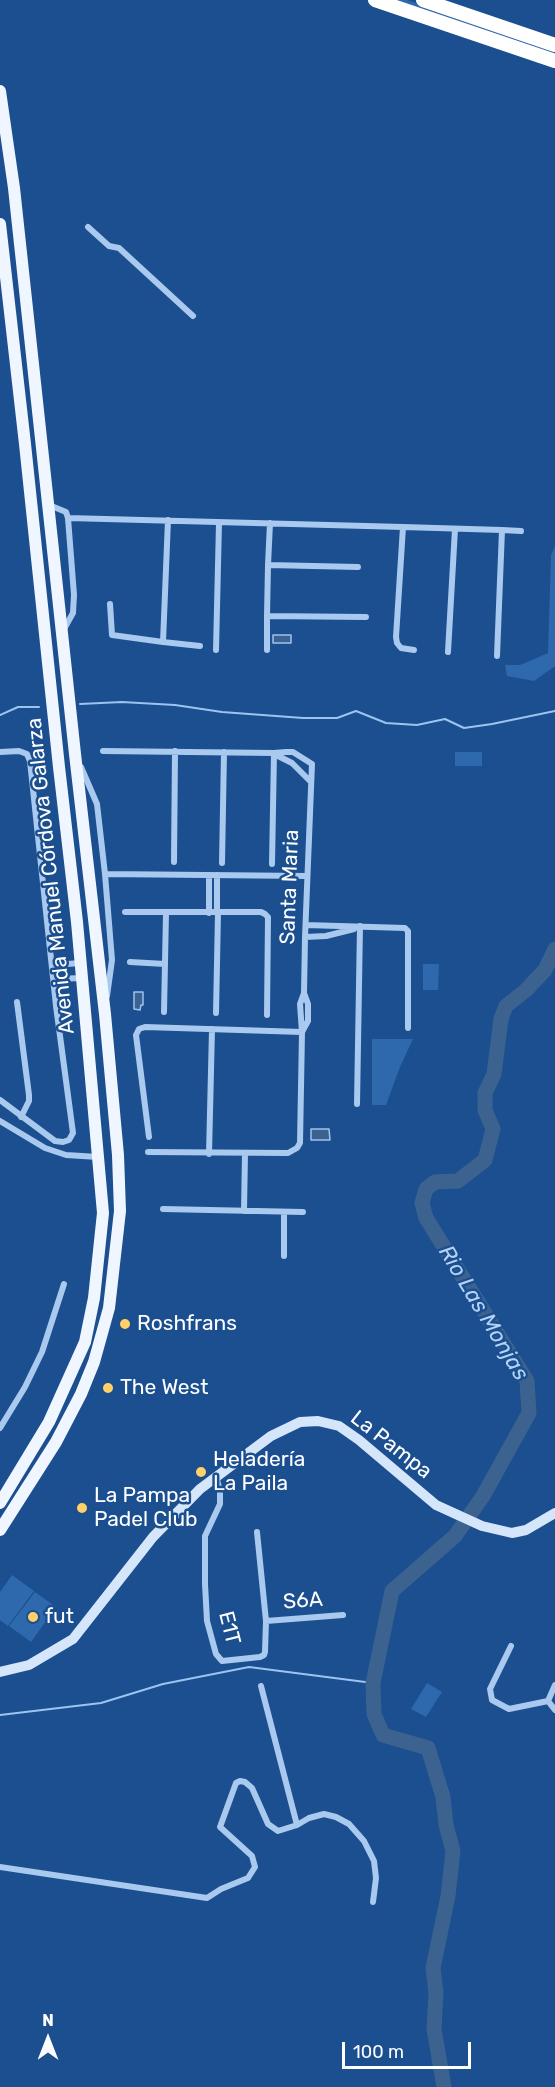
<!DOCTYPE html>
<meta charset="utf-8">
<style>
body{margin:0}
#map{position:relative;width:555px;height:2087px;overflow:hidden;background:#1b4f8f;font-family:Rubik,sans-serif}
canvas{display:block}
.north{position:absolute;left:18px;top:2009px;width:60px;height:60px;-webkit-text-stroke:4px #1b4f8f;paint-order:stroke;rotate:0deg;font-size:16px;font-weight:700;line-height:24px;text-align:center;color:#fff}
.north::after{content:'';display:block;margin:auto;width:21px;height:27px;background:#fff;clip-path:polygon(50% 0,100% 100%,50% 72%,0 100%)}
.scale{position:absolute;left:342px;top:2042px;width:129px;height:27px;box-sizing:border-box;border:3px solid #fff;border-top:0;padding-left:8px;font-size:18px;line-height:21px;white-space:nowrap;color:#fff;-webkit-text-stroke:4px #1b4f8f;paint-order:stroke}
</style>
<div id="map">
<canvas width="555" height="2087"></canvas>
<div class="north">N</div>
<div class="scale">100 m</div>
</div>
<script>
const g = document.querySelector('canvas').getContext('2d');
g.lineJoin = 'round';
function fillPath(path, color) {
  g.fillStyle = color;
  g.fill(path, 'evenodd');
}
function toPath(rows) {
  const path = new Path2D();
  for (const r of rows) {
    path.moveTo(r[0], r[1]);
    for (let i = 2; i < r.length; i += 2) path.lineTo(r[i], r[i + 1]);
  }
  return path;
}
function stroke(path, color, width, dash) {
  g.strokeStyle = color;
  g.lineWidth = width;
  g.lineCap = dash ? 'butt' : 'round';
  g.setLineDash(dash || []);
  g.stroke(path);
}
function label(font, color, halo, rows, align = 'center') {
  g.font = font + ' Rubik,sans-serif';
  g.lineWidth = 5;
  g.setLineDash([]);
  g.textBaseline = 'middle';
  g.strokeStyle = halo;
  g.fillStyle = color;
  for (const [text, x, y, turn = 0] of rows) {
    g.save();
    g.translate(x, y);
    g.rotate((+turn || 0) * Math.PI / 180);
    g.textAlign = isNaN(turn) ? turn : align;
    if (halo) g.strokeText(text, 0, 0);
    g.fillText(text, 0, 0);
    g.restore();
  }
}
fillPath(toPath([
 [390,0,407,0,555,50,555,56],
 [555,546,555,666,534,681,507,676,505,665,520,665,548,653,551,555],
 [455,752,482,752,482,766,455,766],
 [423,964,439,964,438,990,423,990],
 [372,1039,413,1039,400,1067,386,1105,372,1105],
 [12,1575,34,1591,8,1626,0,1620,0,1592],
 [35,1592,56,1607,31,1642,9,1626],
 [427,1683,442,1692,426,1717,411,1709]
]), '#2e69ad');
const water = toPath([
 [273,635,291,635,291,643,273,643,273,635],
 [134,992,143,992,143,1005,141,1005,140,1010,134,1009,134,992],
 [311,1129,329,1129,330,1140,311,1140,311,1129]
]);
fillPath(water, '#3c6290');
stroke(water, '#9cc4f0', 1.5);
stroke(toPath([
 [80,704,122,702,175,705,222,712,303,718,337,718,356,711,386,723,417,725,445,719,464,728,492,724,555,711],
 [0,715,18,707,39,707],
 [0,1715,101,1703,163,1684,249,1667,373,1683]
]), '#9cc4f0', 2);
stroke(toPath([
 [444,2087,434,2029,436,1993,433,1968,448,1896,453,1851,446,1825,443,1797,428,1748,383,1735,374,1714,373,1683,392,1591,455,1536,483,1496,529,1413,527,1381,426,1218,422,1203,426,1189,435,1182,458,1181,485,1160,493,1129,485,1110,485,1093,494,1074,501,1019,506,1006,526,990,545,970,555,949]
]), '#3c6290', 15);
stroke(toPath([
 [88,227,109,246,119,248,193,316],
 [49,505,66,512,68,518,74,595,73,613,64,629],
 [68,518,403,527,396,637,397,643,401,648,414,650],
 [403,527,502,530,497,656],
 [502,530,521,531],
 [268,565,270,523],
 [358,567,268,565,267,616,366,617],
 [110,604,112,635,163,642,168,520],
 [163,642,200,646],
 [216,650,219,523],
 [267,650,267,616],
 [448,652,455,529],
 [103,751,274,753,286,752,293,752,312,764,305,937,304,993,308,1004,308,1021,302,1032],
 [0,752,19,751,27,754,30,761,56,1006,73,1133,69,1140,63,1142,55,1141,0,1100],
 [274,754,292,763,311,782],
 [81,767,97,804,105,874,112,960,107,996],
 [174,862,175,751],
 [222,863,224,752],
 [272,864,274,753],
 [105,874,307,876],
 [217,875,217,913],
 [125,912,261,912,265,914,268,917,267,1015],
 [209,913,209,875],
 [306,925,405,928,408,931,408,1028],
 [305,937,326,936,354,929],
 [130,962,165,964],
 [53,965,81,963],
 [54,979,83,978],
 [17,1002,29,1095,29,1101,21,1117],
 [164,1012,166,913],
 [216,1013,218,913],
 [357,1104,360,926],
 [0,1121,45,1148,66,1155,98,1157],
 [149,1137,136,1035,139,1029,145,1027,302,1032],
 [148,1152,288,1153,297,1148,300,1143,302,1032,300,1004,304,993],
 [209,1154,212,1029],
 [163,1209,303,1212],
 [244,1211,245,1153],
 [284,1212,284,1256],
 [0,1428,25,1387,42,1352,64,1284],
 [216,1476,220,1491,220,1504,205,1536,205,1584,207,1621,216,1654,222,1661,260,1657,264,1655,265,1652,266,1621,257,1532],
 [266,1621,343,1615],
 [511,1646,490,1689,492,1700,509,1709,548,1701],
 [548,1701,555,1685],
 [548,1701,555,1710],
 [297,1825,309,1818,324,1814,336,1817,349,1824,364,1841,374,1861,376,1878,373,1902],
 [0,1867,207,1898,221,1889,248,1878,255,1867,252,1856,220,1827,236,1783,240,1781,245,1782,252,1788,268,1824,278,1831,297,1825,261,1686]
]), '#a9c9ee', 6);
stroke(toPath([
 [0,1672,29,1665,73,1639,153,1537,200,1489,271,1436,300,1422,318,1421,339,1426,359,1440,436,1505,482,1526,512,1533,526,1530,555,1513]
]), '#d6e6fa', 10);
stroke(toPath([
 [0,91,14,188,75,754,105,1014,118,1155,120,1211,109,1308,94,1362,81,1394,56,1442,0,1530],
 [0,224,25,444,59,767,77,922,103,1213,94,1298,85,1342,49,1422,0,1503]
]), '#f0f6ff', 12);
stroke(toPath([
 [375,0,555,61],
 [423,0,555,45]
]), '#fff', 14);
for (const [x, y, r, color] of [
 [125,1324,6,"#ffd166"],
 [108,1388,6,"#ffd166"],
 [201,1472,6,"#ffd166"],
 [82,1508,6,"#ffd166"],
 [33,1617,6,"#ffd166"]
]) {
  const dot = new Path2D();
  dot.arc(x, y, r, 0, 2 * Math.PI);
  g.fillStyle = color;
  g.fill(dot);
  stroke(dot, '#1b4f8f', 2);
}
label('21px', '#fff', '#1b4f8f', [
 ["Avenida Manuel Córdova Galarza",51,876,-96],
 ["Santa Maria",290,887,-88],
 ["La Pampa",391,1445,38],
 ["S6A",303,1601,-4],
 ["E1T",229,1628,76]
]);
label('21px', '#fff', '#1b4f8f', [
 ["Roshfrans",137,1324],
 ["The West",120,1388],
 ["Heladería",213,1460],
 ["La Paila",213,1484],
 ["La Pampa",94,1496],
 ["Padel Club",94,1520],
 ["fut",45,1617]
], 'left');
label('italic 22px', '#b5d3f5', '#1b4f8f', [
 ["Rio Las Monjas",483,1313,59]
]);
</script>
